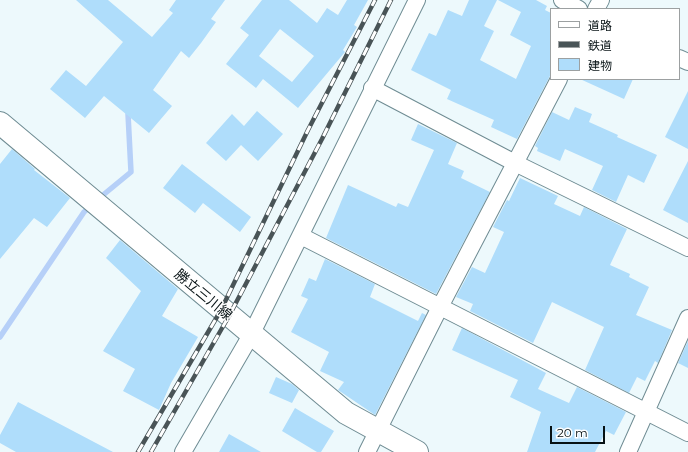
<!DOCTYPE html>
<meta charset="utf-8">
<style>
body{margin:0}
#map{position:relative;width:688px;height:452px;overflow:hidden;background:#edf9fc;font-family:Montserrat,"Noto Sans JP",sans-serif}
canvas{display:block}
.legend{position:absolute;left:550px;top:8px;width:130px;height:72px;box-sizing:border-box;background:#fff;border:1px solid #9ca0a1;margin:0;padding:5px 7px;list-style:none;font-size:12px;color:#071215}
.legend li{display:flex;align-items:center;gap:8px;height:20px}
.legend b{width:20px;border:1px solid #9ca0a1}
.scale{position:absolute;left:550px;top:426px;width:55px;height:18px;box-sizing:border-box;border:2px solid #071215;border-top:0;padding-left:5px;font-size:12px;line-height:14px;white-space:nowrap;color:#071215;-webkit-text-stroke:3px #fff;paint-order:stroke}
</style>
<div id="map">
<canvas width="688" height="452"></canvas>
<ul class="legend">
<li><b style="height:5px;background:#fff"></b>道路</li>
<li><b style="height:5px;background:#495457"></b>鉄道</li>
<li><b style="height:11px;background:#afddfb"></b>建物</li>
</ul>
<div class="scale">20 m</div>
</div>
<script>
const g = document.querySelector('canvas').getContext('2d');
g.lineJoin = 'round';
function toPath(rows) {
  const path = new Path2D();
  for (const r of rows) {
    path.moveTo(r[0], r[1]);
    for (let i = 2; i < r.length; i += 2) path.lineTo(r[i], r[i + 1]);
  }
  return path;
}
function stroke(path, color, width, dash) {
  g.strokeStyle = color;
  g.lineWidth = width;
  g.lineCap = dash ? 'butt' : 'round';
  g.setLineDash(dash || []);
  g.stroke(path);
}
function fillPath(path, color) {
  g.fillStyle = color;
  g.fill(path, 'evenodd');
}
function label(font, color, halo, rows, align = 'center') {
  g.font = font + ' Montserrat,"Noto Sans JP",sans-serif';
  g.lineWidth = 3;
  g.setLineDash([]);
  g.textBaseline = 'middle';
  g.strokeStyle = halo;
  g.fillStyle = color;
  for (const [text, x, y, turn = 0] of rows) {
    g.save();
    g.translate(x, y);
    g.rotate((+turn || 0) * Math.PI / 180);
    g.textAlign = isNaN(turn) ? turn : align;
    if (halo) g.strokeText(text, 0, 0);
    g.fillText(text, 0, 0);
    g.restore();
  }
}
stroke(toPath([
 [97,200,131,172,128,114,132,110],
 [0,337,84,212,91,206]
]), '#b6d0f8', 5.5);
fillPath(toPath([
 [76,0,108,0,152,37,173,13,169,10,176,0,225,0,211,19,216,22,201,43,189,58,181,51,153,90,172,106,149,133,104,96,85,118,50,89,66,70,86,86,123,42],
 [262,0,289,0,317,23,327,8,338,15,347,0,368,0,354,25,357,27,343,50,345,52,298,108,263,79,256,88,226,64,249,35,240,28],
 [280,29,314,56,292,82,259,56],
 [469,0,497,0,484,26,494,31,480,60,516,79,531,46,510,35,521,12,498,0,536,0,547,6,545,10,551,13,551,74,517,139,491,127,494,120,447,99,451,90,411,70,429,33,436,36,448,10,462,16],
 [580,79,633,79,624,99],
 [688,91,688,149,665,137],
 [575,107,592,114,589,122,618,135,617,137,657,155,644,183,628,175,616,202,592,190,603,166,565,149,560,161,537,151,538,148,535,146,552,112,569,120],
 [257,111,283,134,258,161,241,145,226,161,206,143,232,114,244,126],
 [418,124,457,143,448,164,464,171,461,178,490,192,436,294,326,238,348,185,396,207,398,203,408,207,434,150,411,140],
 [12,149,35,169,34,170,70,198,47,227,34,218,0,259,0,164],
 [688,161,688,223,663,210],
 [182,164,251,217,240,232,203,203,195,213,163,188],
 [520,178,558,196,554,204,580,216,584,207,627,229,610,265,630,274,629,277,649,287,636,315,672,330,658,363,655,361,645,381,637,377,629,393,585,370,604,327,552,302,533,343,470,311,473,304,456,297,472,267,485,273,504,232,493,227,507,200,509,201],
 [120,240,178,289,162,316,198,337,171,383,159,410,123,391,135,369,103,351,141,291,106,258],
 [325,259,375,284,370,297,418,321,422,313,426,315,375,415,338,390,344,382,320,371,329,352,291,332,308,299,301,296,309,278,316,281],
 [462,328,546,373,538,389,569,403,577,387,626,412,614,435,606,431,595,452,527,452,541,412,510,397,518,380,452,350],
 [688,341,688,368,678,363],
 [276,377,292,384,299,390,292,403,269,393],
 [18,402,113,452,16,452,0,443,0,435],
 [295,408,334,431,321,452,317,452,282,431],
 [229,434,261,452,219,452]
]), '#afddfb');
const street = toPath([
 [562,0,579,9],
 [596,9,601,0],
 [679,58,688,62],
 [372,88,515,163,688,248],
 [301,236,688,433],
 [183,452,251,335,417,0],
 [367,452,440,307,559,79],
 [628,452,688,318]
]);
const secondary = toPath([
 [0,123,346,413,417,452]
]);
stroke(street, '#6f8c93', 18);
stroke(secondary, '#6f8c93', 24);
stroke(street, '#fff', 16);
stroke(secondary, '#fff', 22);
const rail = toPath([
 [138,452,221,310,308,130,375,0],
 [151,452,229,316,322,139,391,0]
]);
stroke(rail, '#495457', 4.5);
stroke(rail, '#fff', 3, [9]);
label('14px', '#071215', '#fff', [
 ["勝立三川線",203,295,40]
]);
</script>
